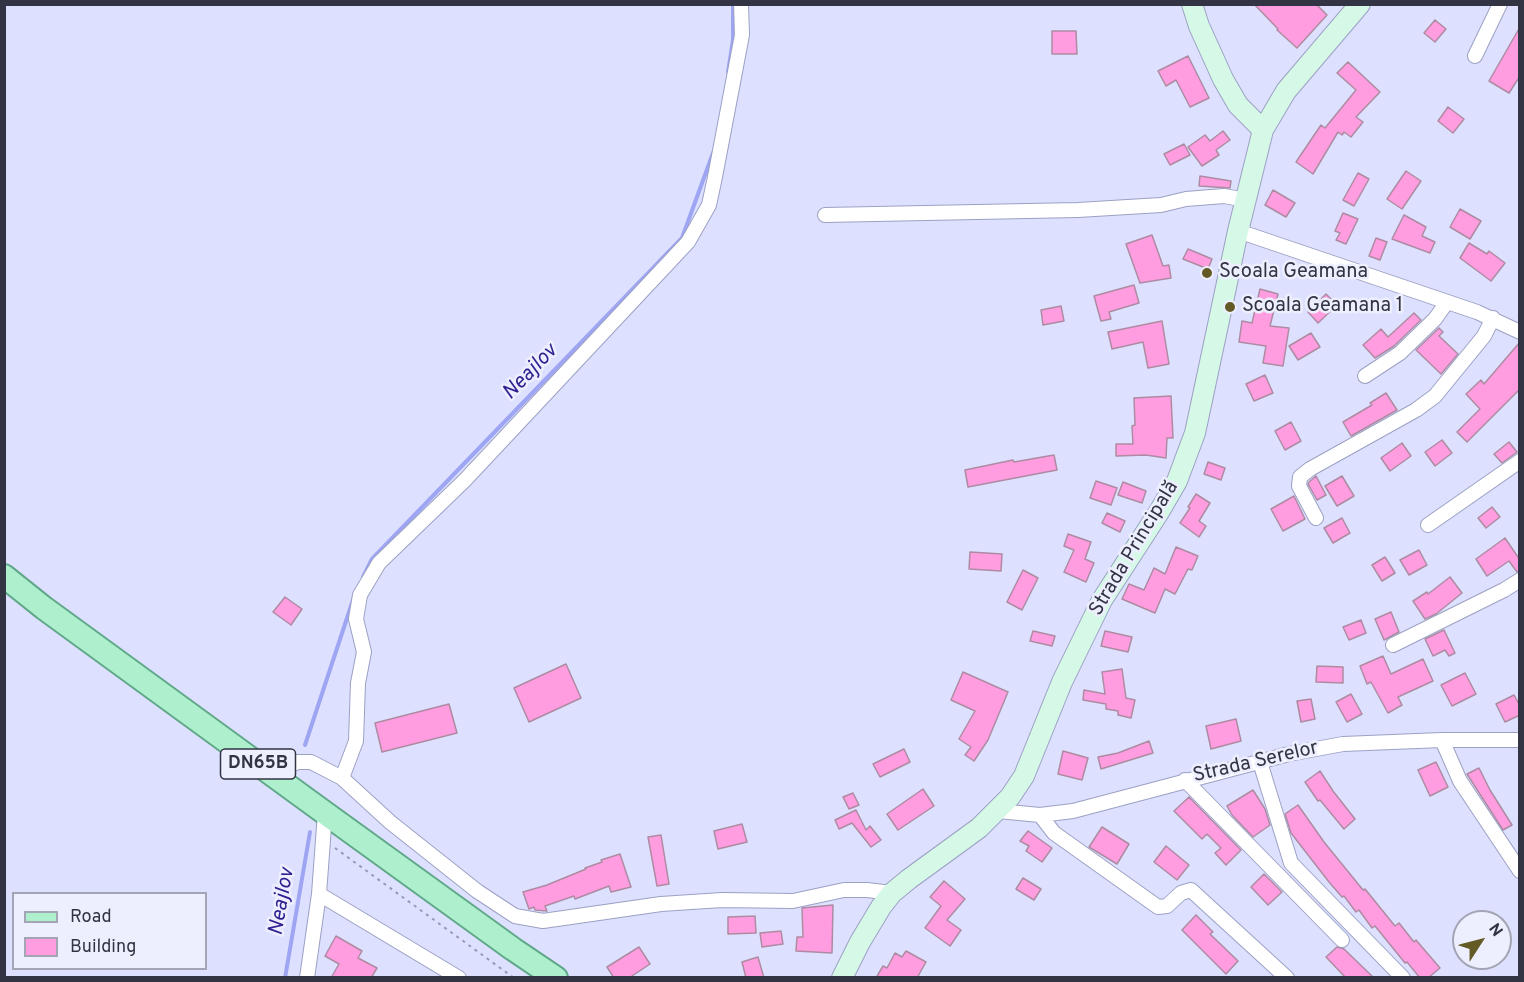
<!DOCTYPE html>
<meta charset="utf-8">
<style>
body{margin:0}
#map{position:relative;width:1524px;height:982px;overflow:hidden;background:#dde1ff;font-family:Overpass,sans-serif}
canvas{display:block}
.frame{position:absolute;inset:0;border:6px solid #333443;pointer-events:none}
.legend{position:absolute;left:12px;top:892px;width:195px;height:78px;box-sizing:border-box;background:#edefff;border:2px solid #a3a4b4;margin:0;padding:8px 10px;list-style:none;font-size:18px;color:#333443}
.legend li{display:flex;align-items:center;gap:12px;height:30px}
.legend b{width:30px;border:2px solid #a3a4b4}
.north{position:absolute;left:1452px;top:910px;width:60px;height:60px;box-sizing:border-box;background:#edefff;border:2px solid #a3a4b4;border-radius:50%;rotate:54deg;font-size:16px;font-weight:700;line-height:24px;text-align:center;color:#333443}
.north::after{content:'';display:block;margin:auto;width:21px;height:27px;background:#635a26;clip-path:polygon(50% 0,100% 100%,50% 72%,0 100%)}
</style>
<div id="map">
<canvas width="1524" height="982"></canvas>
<div class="frame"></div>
<ul class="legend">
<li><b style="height:8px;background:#aef0ce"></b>Road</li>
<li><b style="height:16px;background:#ff9de0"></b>Building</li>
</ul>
<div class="north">N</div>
</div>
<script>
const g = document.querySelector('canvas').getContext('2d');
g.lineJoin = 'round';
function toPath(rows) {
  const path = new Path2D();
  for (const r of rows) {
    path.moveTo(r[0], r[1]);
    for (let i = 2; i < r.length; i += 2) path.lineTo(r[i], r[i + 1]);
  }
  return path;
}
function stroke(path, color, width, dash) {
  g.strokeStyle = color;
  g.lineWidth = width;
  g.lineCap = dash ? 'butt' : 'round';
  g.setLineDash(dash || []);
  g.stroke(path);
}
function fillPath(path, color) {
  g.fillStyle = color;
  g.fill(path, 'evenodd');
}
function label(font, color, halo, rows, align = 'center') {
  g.font = font + ' Overpass,sans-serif';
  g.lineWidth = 5;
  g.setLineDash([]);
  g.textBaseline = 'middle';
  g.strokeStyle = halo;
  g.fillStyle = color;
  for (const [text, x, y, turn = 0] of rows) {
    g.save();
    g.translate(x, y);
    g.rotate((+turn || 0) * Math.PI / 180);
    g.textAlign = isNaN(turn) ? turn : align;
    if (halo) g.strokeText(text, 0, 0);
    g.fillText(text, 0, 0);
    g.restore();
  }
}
stroke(toPath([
 [728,72,733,40,733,4],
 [363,577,372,559,682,238,713,153],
 [305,745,355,594],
 [285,978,310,832]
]), '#9ea5f3', 4);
const building = toPath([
 [1254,4,1316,4,1327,15,1297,48,1277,30,1278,29,1254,4],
 [1435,20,1446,29,1435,42,1424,33,1435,20],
 [1520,27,1520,76,1509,93,1489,81,1520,27],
 [1052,31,1076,31,1077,54,1052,54,1052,31],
 [1188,56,1209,98,1190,107,1176,80,1166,86,1158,71,1188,56],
 [1348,62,1380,92,1356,117,1363,122,1351,137,1344,132,1342,135,1338,132,1313,174,1296,162,1321,125,1325,128,1356,90,1337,73,1348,62],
 [1448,107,1464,119,1453,133,1438,121,1448,107],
 [1223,131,1230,140,1216,150,1219,155,1202,166,1188,147,1205,135,1210,141,1223,131],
 [1184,144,1190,155,1170,165,1164,154,1184,144],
 [1406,171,1421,181,1402,209,1387,199,1406,171],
 [1358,173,1369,179,1354,206,1343,200,1358,173],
 [1200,176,1231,181,1230,188,1199,186,1200,176],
 [1273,190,1295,203,1286,217,1265,205,1273,190],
 [1460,209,1481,221,1470,239,1450,227,1460,209],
 [1343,213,1358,219,1346,244,1336,240,1340,233,1335,231,1343,213],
 [1404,215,1426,227,1422,236,1435,242,1430,253,1392,239,1404,215],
 [1152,235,1163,266,1169,265,1171,278,1140,283,1126,244,1152,235],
 [1376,238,1387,242,1380,260,1369,256,1376,238],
 [1469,243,1487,254,1489,251,1505,263,1491,281,1460,258,1469,243],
 [1188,249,1212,259,1208,269,1183,259,1188,249],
 [1134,285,1139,303,1109,312,1111,319,1101,321,1094,296,1134,285],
 [1260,289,1278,294,1270,326,1289,328,1283,366,1263,363,1266,346,1239,342,1242,321,1252,323,1260,289],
 [1326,294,1337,305,1318,323,1308,312,1326,294],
 [1061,306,1064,321,1043,325,1041,310,1061,306],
 [1414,313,1421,320,1394,346,1375,358,1363,345,1381,329,1388,337,1414,313],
 [1162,321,1169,364,1148,368,1143,342,1112,349,1108,332,1162,321],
 [1439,328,1443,332,1439,336,1458,354,1441,374,1416,350,1439,328],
 [1311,333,1320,347,1298,360,1289,346,1311,333],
 [1520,342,1520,389,1467,442,1457,432,1480,409,1466,394,1481,380,1484,384,1520,342],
 [1265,375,1273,393,1254,401,1246,384,1265,375],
 [1386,393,1397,410,1351,436,1343,422,1372,405,1370,403,1386,393],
 [1171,396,1173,438,1167,438,1166,458,1146,455,1116,456,1116,444,1133,444,1132,426,1135,425,1134,398,1171,396],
 [1291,422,1301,441,1285,450,1275,431,1291,422],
 [1442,440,1452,453,1435,466,1425,452,1442,440],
 [1509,442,1517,452,1502,463,1494,454,1509,442],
 [1402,443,1411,456,1390,471,1381,458,1402,443],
 [1054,455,1057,470,968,487,965,470,1013,460,1014,462,1054,455],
 [1208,462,1225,468,1221,480,1204,474,1208,462],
 [1316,476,1326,495,1317,500,1308,484,1309,482,1316,476],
 [1342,476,1354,496,1337,506,1325,486,1342,476],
 [1096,481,1117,488,1111,505,1090,498,1096,481],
 [1123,482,1146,491,1142,503,1118,495,1123,482],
 [1196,494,1210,503,1199,521,1206,526,1199,537,1180,523,1190,508,1188,507,1196,494],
 [1294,496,1305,519,1283,531,1271,509,1294,496],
 [1492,507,1500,517,1486,528,1478,518,1492,507],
 [1107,513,1125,521,1120,532,1102,523,1107,513],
 [1342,518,1350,533,1333,543,1324,528,1342,518],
 [1068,534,1091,542,1085,559,1094,563,1086,582,1064,572,1074,550,1064,546,1068,534],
 [1505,538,1520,560,1520,571,1517,572,1509,561,1487,576,1476,559,1505,538],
 [1176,547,1198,556,1192,570,1188,569,1175,594,1165,589,1155,613,1122,599,1129,584,1144,590,1154,568,1165,574,1176,547],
 [1419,550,1427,565,1409,575,1400,560,1419,550],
 [970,552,1002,554,1001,571,969,569,970,552],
 [1385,557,1395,573,1382,581,1372,565,1385,557],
 [1023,570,1038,578,1022,610,1007,602,1023,570],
 [1450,577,1462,593,1436,614,1425,619,1413,601,1427,592,1428,594,1450,577],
 [285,597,302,609,291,625,273,612,285,597],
 [1391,612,1399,632,1384,640,1375,619,1391,612],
 [1361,620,1366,633,1349,640,1343,627,1361,620],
 [1444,630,1455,653,1449,656,1445,650,1433,656,1425,639,1444,630],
 [1033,631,1055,636,1052,646,1030,641,1033,631],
 [1105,631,1132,637,1128,652,1101,646,1105,631],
 [1383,656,1391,674,1423,659,1433,681,1398,697,1402,705,1388,713,1371,682,1367,684,1360,666,1383,656],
 [566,664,581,698,529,722,514,688,566,664],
 [1317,666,1343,667,1343,683,1316,682,1317,666],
 [1122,669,1126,698,1135,700,1131,718,1118,715,1118,711,1106,709,1106,704,1083,700,1084,690,1105,694,1102,672,1122,669],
 [963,672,1008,692,988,740,974,761,965,755,971,747,959,739,975,711,951,700,963,672],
 [1465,673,1476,694,1452,706,1441,685,1465,673],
 [1351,694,1362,714,1347,722,1336,702,1351,694],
 [1514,695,1520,706,1520,715,1505,722,1496,704,1514,695],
 [1311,699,1315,719,1301,722,1297,701,1311,699],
 [449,704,457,733,382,752,375,723,449,704],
 [1236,719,1241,741,1211,749,1206,726,1236,719],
 [1149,741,1153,753,1101,769,1098,757,1118,753,1149,741],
 [904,749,910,762,880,777,873,764,904,749],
 [1063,751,1088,758,1082,780,1058,774,1063,751],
 [1436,762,1448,787,1430,796,1418,770,1436,762],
 [1479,768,1490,790,1512,825,1503,830,1467,774,1479,768],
 [1320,771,1333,791,1355,819,1344,829,1320,800,1318,801,1305,782,1320,771],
 [923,789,934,806,898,830,887,814,923,789],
 [1253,790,1265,809,1270,825,1253,837,1232,815,1227,806,1253,790],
 [853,793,859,805,849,809,843,797,853,793],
 [1189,797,1241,850,1226,865,1215,853,1221,848,1207,834,1202,839,1174,811,1189,797],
 [1298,805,1324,842,1363,890,1365,889,1395,926,1399,923,1414,942,1416,940,1440,968,1428,978,1420,978,1407,962,1405,963,1375,926,1372,928,1359,910,1356,912,1344,896,1342,897,1329,882,1291,833,1285,814,1298,805],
 [856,810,866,830,870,826,881,840,871,847,852,823,839,829,835,820,856,810],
 [742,824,747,842,718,849,714,831,742,824],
 [1102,827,1129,844,1117,864,1089,847,1102,827],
 [1028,831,1052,848,1042,862,1026,851,1029,846,1020,841,1028,831],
 [661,835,669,884,657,886,648,837,661,835],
 [1166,846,1189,865,1177,880,1154,862,1166,846],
 [620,854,631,887,611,892,609,886,575,899,574,896,545,906,547,911,535,910,534,907,529,909,523,892,547,885,586,869,585,868,602,862,601,860,620,854],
 [1264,874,1282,892,1268,905,1251,887,1264,874],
 [1023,878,1041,889,1034,900,1016,889,1023,878],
 [944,881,965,899,947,920,961,930,950,946,925,928,941,906,930,897,944,881],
 [833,905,832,953,796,951,797,937,803,937,802,908,833,905],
 [1196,915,1213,932,1210,934,1238,961,1226,974,1182,930,1196,915],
 [755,916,756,933,728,934,728,917,755,916],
 [781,931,783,944,762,947,760,933,781,931],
 [336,936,362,951,358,958,377,968,371,978,331,978,339,964,325,956,336,936],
 [639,947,650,964,629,978,614,978,607,967,639,947],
 [1337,947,1344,949,1374,978,1346,978,1326,957,1337,947],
 [906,951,926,962,917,978,876,978,883,966,887,968,895,953,902,957,906,951],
 [758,957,764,978,746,978,742,962,758,957]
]);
fillPath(building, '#ff9de0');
stroke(building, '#ae8ba2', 1.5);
const street = toPath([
 [741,4,742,35,715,177,709,205,688,242,465,480,379,563,360,595,356,619,364,652,358,683,356,741,342,778,390,822,477,891,515,916,543,921,661,904,722,900,793,901,844,890,867,890,892,893],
 [1475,56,1500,4],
 [825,215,1078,210,1161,205,1186,199,1224,196,1246,200],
 [1238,231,1477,312,1520,332],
 [1365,376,1400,353,1435,319,1447,302],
 [1316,518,1299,486,1300,477,1310,469,1416,410,1435,396,1484,336,1493,318],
 [1428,525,1520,461],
 [1393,645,1504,590,1520,580],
 [1442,740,1460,781,1520,871],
 [1260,762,1291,863,1403,978],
 [273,775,297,762,311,762,342,778],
 [1185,780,1342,940],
 [998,811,1040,815,1073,811,1289,754,1343,744,1442,740,1520,740],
 [1040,815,1054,833,1158,907,1167,906,1181,893,1191,890,1287,978],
 [319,894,459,978],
 [307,978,319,894,325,813]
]);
const secondary = toPath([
 [1192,4,1199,26,1223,79,1238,105,1263,130],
 [842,978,860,942,881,907,892,893,909,879,979,828,1010,797,1024,776,1062,682,1102,600,1159,512,1177,481,1195,433,1238,231,1263,130,1286,91,1360,4]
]);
const primary = toPath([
 [4,576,44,608,325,813,513,949,556,978]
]);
stroke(street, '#9ca1c4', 16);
stroke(secondary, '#9ca1c4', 22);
stroke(primary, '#60a889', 26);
stroke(toPath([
 [335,848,514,978]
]), '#979ab2', 2, [3, 4.5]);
stroke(street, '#fff', 14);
stroke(secondary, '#d6f8e7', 20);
stroke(primary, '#aef0ce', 22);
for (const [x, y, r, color] of [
 [1207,273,6,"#635a26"],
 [1230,307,6,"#635a26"]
]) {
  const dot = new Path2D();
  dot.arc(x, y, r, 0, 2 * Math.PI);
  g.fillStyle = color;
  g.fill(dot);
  stroke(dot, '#edefff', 2);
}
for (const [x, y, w] of [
 [258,764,75]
]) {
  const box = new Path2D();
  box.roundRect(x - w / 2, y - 15, w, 30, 4.5);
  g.fillStyle = '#edefff';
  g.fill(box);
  stroke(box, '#333443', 1.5);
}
label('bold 18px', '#333443', null, [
 ["DN65B",258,764]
]);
label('20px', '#333443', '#edefff', [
 ["Scoala Geamana",1219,273],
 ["Scoala Geamana 1",1242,307]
], 'left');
label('20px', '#333443', '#edefff', [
 ["Strada Principală",1135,549,-59],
 ["Strada Serelor",1256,763,-13]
]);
label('italic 21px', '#312191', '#edefff', [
 ["Neajlov",531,373,-46],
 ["Neajlov",283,902,-80]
]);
</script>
